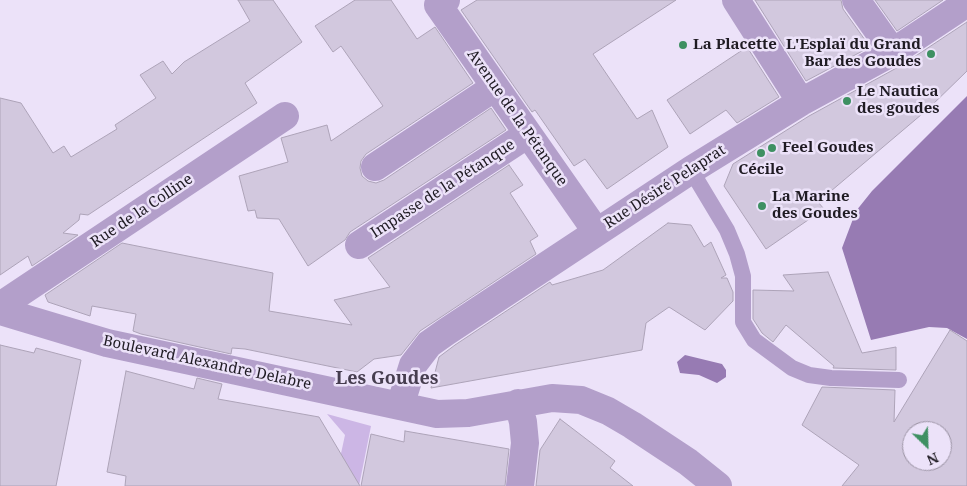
<!DOCTYPE html>
<meta charset="utf-8">
<style>
body{margin:0}
#map{position:relative;width:967px;height:486px;overflow:hidden;background:#ece2f9;font-family:"Noto Serif",serif}
canvas{display:block}
.north{position:absolute;left:902px;top:421px;width:50px;height:50px;box-sizing:border-box;background:#ece2f9;border:1px solid #9a92a3;border-radius:50%;rotate:156deg;font-size:14px;font-weight:700;line-height:20px;text-align:center;color:#1f1b23}
.north::after{content:'';display:block;margin:auto;width:18px;height:22px;background:#3e9062;clip-path:polygon(50% 0,100% 100%,50% 72%,0 100%)}
</style>
<div id="map">
<canvas width="967" height="486"></canvas>
<div class="north">N</div>
</div>
<script>
const g = document.querySelector('canvas').getContext('2d');
g.lineJoin = 'round';
function fillPath(path, color) {
  g.fillStyle = color;
  g.fill(path, 'evenodd');
}
function toPath(rows) {
  const path = new Path2D();
  for (const r of rows) {
    path.moveTo(r[0], r[1]);
    for (let i = 2; i < r.length; i += 2) path.lineTo(r[i], r[i + 1]);
  }
  return path;
}
function stroke(path, color, width, dash) {
  g.strokeStyle = color;
  g.lineWidth = width;
  g.lineCap = dash ? 'butt' : 'round';
  g.setLineDash(dash || []);
  g.stroke(path);
}
function label(font, color, halo, rows, align = 'center') {
  g.font = font + ' "Noto Serif",serif';
  g.lineWidth = 5;
  g.setLineDash([]);
  g.textBaseline = 'middle';
  g.strokeStyle = halo;
  g.fillStyle = color;
  for (const [text, x, y, turn = 0] of rows) {
    g.save();
    g.translate(x, y);
    g.rotate((+turn || 0) * Math.PI / 180);
    g.textAlign = isNaN(turn) ? turn : align;
    if (halo) g.strokeText(text, 0, 0);
    g.fillText(text, 0, 0);
    g.restore();
  }
}
fillPath(toPath([
 [327,414,371,426,359,486,334,486,345,435]
]), '#ccb6e5');
fillPath(toPath([
 [967,96,967,339,947,328,929,327,871,340,842,248,856,211,872,191],
 [685,355,722,364,726,370,726,377,717,383,699,375,680,373,677,362]
]), '#977bb3');
const building = toPath([
 [238,0,273,0,302,42,245,83,257,103,88,215,80,214,79,220,63,233,78,235,32,266,28,256,0,275,0,98,21,103,53,153,64,146,71,157,117,129,115,125,156,98,140,75,163,61,172,74,184,62,250,21,238,0],
 [355,0,391,0,417,39,435,27,473,83,366,154,361,161,360,168,362,176,368,181,376,183,384,180,491,108,506,130,350,232,345,240,308,266,279,219,257,218,255,210,248,211,239,176,288,162,281,138,327,125,331,141,383,106,341,46,333,52,315,26,355,0],
 [477,0,676,0,593,54,637,119,652,110,668,147,607,189,585,159,574,166,535,110,532,112,461,10,477,0],
 [755,0,841,0,843,9,870,47,806,81,755,0],
 [875,0,943,0,897,31,875,0],
 [967,22,967,71,928,109,818,202,824,209,766,249,724,186,733,164,809,116,902,65,967,22],
 [747,47,779,97,737,123,726,110,690,134,667,100,747,47],
 [509,165,523,185,510,193,538,236,530,241,536,254,420,331,401,355,374,359,357,372,245,349,232,348,231,354,141,334,133,331,136,314,92,306,90,316,48,302,45,295,122,243,273,273,269,311,352,325,334,300,390,287,368,258,509,165],
 [668,223,691,225,704,247,711,242,726,275,721,278,727,278,733,292,733,301,705,330,669,307,646,323,642,350,431,388,439,357,455,345,550,282,552,285,603,270,668,223],
 [828,272,862,353,896,347,896,370,833,368,834,366,786,325,773,342,762,333,753,319,753,290,794,291,783,275,828,272],
 [950,330,967,341,967,486,842,486,859,465,802,425,822,387,895,390,894,422,950,330],
 [912,431,942,431,942,461,912,461,912,431],
 [0,345,34,353,36,348,81,360,56,486,0,486,0,345],
 [126,371,194,389,197,378,222,384,218,399,319,417,360,486,125,486,126,476,107,472,126,371],
 [560,419,615,461,610,468,633,486,536,486,540,450,560,419],
 [405,431,509,449,505,486,361,486,371,434,404,442,405,431]
]);
fillPath(building, '#d2c8de');
stroke(building, '#ada3b8', 1);
stroke(toPath([
 [691,170,727,230,737,254,743,276,743,322,754,340,792,368,809,375,831,378,899,380]
]), '#b39fca', 16);
stroke(toPath([
 [446,0,438,5,596,231],
 [736,0,801,102],
 [856,0,893,52],
 [375,167,495,87],
 [359,245,528,134],
 [0,306,285,116],
 [0,311,107,343,437,414,468,413,552,398,581,400,608,411,632,425,688,462,718,486],
 [518,403,523,422,525,443,520,486],
 [400,406,413,365,429,344,446,332,691,170,801,102,893,52,967,3]
]), '#b39fca', 28);
for (const [x, y, r, color] of [
 [683,45,5,"#3e9062"],
 [931,54,5,"#3e9062"],
 [847,101,5,"#3e9062"],
 [772,148,5,"#3e9062"],
 [761,153,5,"#3e9062"],
 [762,206,5,"#3e9062"]
]) {
  const dot = new Path2D();
  dot.arc(x, y, r, 0, 2 * Math.PI);
  g.fillStyle = color;
  g.fill(dot);
  stroke(dot, '#ece2f9', 2);
}
label('bold 15px', '#1f1b23', '#ece2f9', [
 ["La Placette",693,45],
 ["L'Esplaï du Grand",921,45,"right"],
 ["Bar des Goudes",921,62,"right"],
 ["Le Nautica",857,92],
 ["des goudes",857,109],
 ["Feel Goudes",782,148],
 ["Cécile",761,170,"center"],
 ["La Marine",772,197],
 ["des Goudes",772,214]
], 'left');
label('15px', '#1f1b23', '#ece2f9', [
 ["Avenue de la Pétanque",517,118,55],
 ["Rue Désiré Pelaprat",665,187,-33],
 ["Impasse de la Pétanque",443,189,-33],
 ["Rue de la Colline",142,211,-34],
 ["Boulevard Alexandre Delabre",207,363,12]
]);
label('bold 18px', '#463d4f', '#ece2f9', [
 ["Les Goudes",387,379]
]);
</script>
